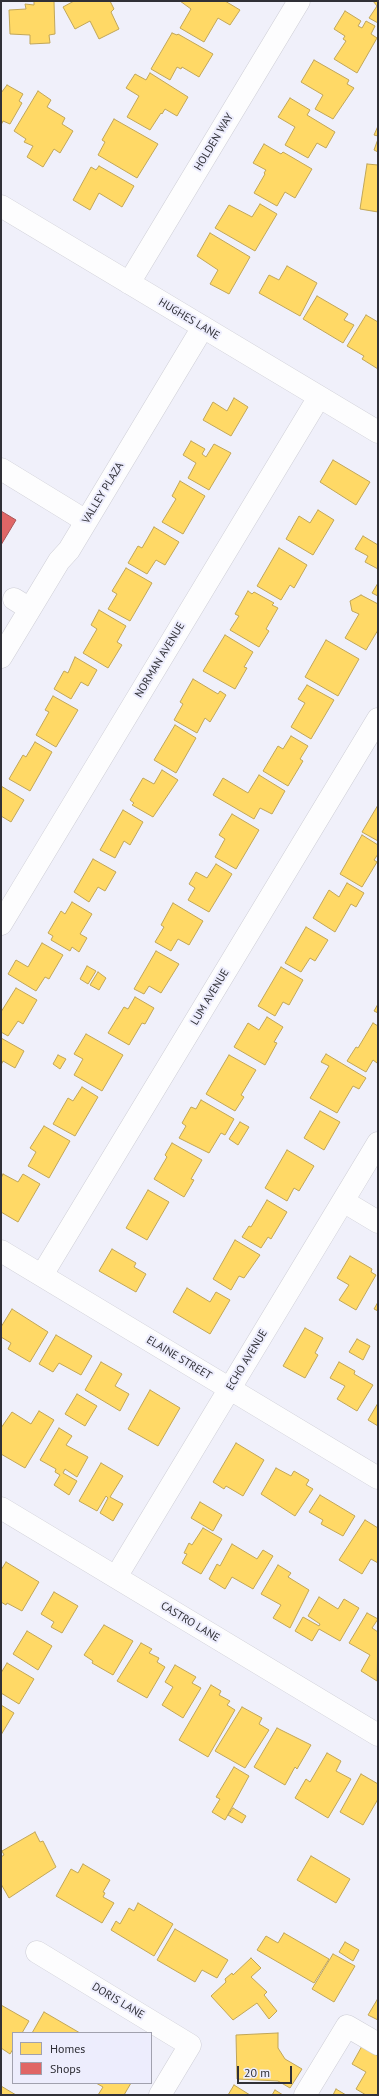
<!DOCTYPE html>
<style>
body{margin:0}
#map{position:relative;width:379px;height:2096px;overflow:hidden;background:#f0f0fa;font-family:"PT Sans",sans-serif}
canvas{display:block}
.frame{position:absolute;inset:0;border:2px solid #303037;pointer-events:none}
.legend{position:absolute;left:12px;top:2032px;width:140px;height:52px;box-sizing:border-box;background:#ededfd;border:1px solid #a1a1ae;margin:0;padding:5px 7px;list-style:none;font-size:12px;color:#303037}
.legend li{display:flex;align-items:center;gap:8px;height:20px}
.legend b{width:20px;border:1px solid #a1a1ae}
.scale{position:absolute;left:237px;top:2066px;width:55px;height:18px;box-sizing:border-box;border:2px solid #303037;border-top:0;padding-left:5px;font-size:12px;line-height:14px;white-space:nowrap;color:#303037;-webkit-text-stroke:3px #ededfd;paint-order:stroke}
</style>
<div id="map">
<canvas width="379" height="2096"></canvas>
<div class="frame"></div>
<ul class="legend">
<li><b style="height:11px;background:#ffd966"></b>Homes</li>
<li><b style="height:11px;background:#e06666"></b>Shops</li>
</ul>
<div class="scale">20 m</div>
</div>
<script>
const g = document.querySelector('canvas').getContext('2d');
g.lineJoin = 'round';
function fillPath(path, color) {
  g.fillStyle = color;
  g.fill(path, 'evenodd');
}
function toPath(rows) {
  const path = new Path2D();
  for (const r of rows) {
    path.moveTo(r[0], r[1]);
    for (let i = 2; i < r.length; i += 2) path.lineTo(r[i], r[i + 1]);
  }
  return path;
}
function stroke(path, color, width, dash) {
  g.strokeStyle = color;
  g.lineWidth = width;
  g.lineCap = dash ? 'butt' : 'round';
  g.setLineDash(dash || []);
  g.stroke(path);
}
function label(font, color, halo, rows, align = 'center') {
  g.font = font + ' "PT Sans",sans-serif';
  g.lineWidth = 4;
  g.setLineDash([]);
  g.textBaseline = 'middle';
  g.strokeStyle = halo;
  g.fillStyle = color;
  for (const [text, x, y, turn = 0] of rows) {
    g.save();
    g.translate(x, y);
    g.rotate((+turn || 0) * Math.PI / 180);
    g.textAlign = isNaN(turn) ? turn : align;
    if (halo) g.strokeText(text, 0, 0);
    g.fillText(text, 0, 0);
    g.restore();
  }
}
const homes = toPath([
 [34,1,54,1,55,34,49,35,50,43,30,44,30,35,10,34,9,10,26,9,25,4,34,5,34,1],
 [74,1,110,1,114,9,111,12,119,29,99,39,90,21,75,29,63,7,74,1],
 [180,1,225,1,240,10,230,25,218,18,204,42,180,28,191,9,180,1],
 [373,1,378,1,378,23,369,18,377,6,373,1],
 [345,11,361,21,358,26,362,28,366,21,375,26,371,34,377,38,357,73,334,59,346,41,343,39,345,36,334,29,345,11],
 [172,33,177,35,178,34,213,54,199,77,182,67,181,69,177,67,170,80,151,69,172,33],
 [314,60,349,80,347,84,354,88,333,119,315,109,323,95,301,82,314,60],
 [150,73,188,97,177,116,165,109,162,114,161,113,150,130,127,117,139,96,126,88,135,74,146,80,150,73],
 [7,85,23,94,19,101,22,103,10,124,3,121,1,125,1,93,7,85],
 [38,91,51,100,47,107,65,118,62,124,73,131,60,153,54,149,43,167,27,157,33,146,24,142,26,139,14,131,38,91],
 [290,98,310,110,307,115,335,132,326,148,317,143,308,158,285,145,295,127,278,117,290,98],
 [114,119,158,144,137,178,98,155,105,142,102,140,114,119],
 [378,126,378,136,374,135,378,126],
 [378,139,378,152,374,150,378,139],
 [264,144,281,154,283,152,312,169,295,198,285,192,277,206,254,193,265,174,264,173,266,170,253,163,264,144],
 [367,164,378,165,378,212,360,209,367,164],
 [99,166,134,186,122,207,99,193,90,210,73,200,91,167,96,170,99,166],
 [260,204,277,214,255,251,215,228,229,205,252,217,260,204],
 [210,233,250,257,229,294,210,284,218,270,197,256,210,233],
 [287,266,317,283,300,316,259,293,269,275,279,280,287,266],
 [317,296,348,314,344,320,354,325,343,343,303,319,317,296],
 [366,315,378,322,378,369,362,359,364,356,347,346,366,315],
 [234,398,248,407,231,436,203,420,213,402,227,411,234,398],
 [191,441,205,449,202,454,206,457,214,444,231,453,209,490,188,478,196,463,183,455,191,441],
 [333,460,370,482,356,505,320,482,333,460],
 [180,481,205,496,183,534,162,522,176,499,172,496,180,481],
 [318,510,334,520,313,555,286,539,299,516,310,523,318,510],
 [154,527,179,542,165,565,156,560,147,574,128,563,138,546,142,548,154,527],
 [363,536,378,545,378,569,365,562,368,556,355,549,363,536],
 [279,548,307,565,294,588,290,585,281,600,257,586,279,548],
 [126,568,152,583,130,621,108,609,117,594,112,591,126,568],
 [378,583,378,596,372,593,378,583],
 [248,591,252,594,254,592,274,603,272,605,278,608,266,629,269,631,259,647,230,630,239,616,235,614,248,591],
 [361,595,378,604,378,630,366,650,345,638,359,614,352,611,350,601,361,595],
 [99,610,126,626,117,642,122,645,108,668,83,653,97,629,91,625,99,610],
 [225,635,253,652,244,667,247,668,235,689,203,671,225,635],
 [326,640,359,659,338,696,305,677,326,640],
 [75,657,97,670,88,686,81,682,71,699,54,689,64,671,68,673,75,657],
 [193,679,218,694,220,691,226,695,210,722,205,718,197,733,174,720,183,704,180,702,193,679],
 [307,685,334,700,311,739,291,727,305,703,298,699,307,685],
 [53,696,78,710,56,747,36,735,49,712,45,710,53,696],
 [175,725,196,738,176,773,154,760,175,725],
 [291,736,308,746,300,759,303,761,288,786,263,771,278,746,283,749,291,736],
 [35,742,52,752,30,791,9,779,23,755,26,757,35,742],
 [162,770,178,780,153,817,132,805,134,803,130,800,143,778,154,784,162,770],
 [259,775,285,791,272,814,260,808,254,819,213,795,223,778,248,793,259,775],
 [1,786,24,800,11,822,1,816,1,786],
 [378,805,378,841,362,832,378,805],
 [123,810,143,822,130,845,124,841,115,858,100,850,123,810],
 [232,814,259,830,236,869,215,857,225,839,219,835,232,814],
 [362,835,378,845,378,854,374,860,377,862,362,887,340,874,362,835],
 [93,859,116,872,105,891,98,887,89,902,74,892,93,859],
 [216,864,232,874,209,912,188,900,195,888,189,884,196,872,207,878,216,864],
 [347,883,364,893,356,907,351,904,335,932,313,918,329,890,339,897,347,883],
 [72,902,92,914,80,934,87,938,79,952,72,947,70,951,51,940,53,936,48,933,61,911,65,914,72,902],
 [173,903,203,921,189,945,178,939,171,951,155,942,164,927,161,925,173,903],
 [306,927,328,940,315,961,310,958,301,972,285,963,306,927],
 [42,943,63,955,49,979,45,977,36,991,8,974,16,960,28,967,42,943],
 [156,951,179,964,161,993,149,986,144,994,134,989,156,951],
 [87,966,96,971,88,984,80,979,87,966],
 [281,967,303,980,289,1005,283,1002,275,1016,258,1006,281,967],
 [98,972,106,978,99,990,90,985,98,972],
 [16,988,37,1000,23,1024,18,1021,8,1036,1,1032,1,1012,16,988],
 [135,997,154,1008,145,1024,142,1023,129,1045,108,1033,124,1007,128,1009,135,997],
 [378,1004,378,1013,374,1011,378,1004],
 [267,1017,283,1027,274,1042,277,1043,265,1065,234,1047,248,1023,259,1030,267,1017],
 [373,1023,378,1026,378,1061,377,1063,373,1060,366,1072,347,1061,356,1047,358,1048,373,1023],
 [86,1034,123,1055,102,1091,74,1075,83,1059,74,1054,86,1034],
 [1,1038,24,1051,15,1068,3,1061,1,1065,1,1038],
 [326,1054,366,1078,359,1089,353,1086,337,1113,310,1098,329,1066,321,1062,326,1054],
 [58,1055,66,1059,60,1069,53,1064,58,1055],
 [229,1055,256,1070,241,1095,244,1097,235,1111,206,1094,229,1055],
 [82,1087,98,1097,75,1136,53,1124,68,1098,73,1101,82,1087],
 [201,1100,234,1119,225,1135,221,1133,209,1153,179,1138,186,1126,182,1123,191,1107,196,1109,201,1100],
 [320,1111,340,1122,324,1150,304,1138,320,1111],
 [240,1122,249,1127,238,1145,229,1139,240,1122],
 [44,1126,70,1141,49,1178,28,1166,36,1152,30,1148,44,1126],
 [172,1143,202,1160,191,1179,194,1180,184,1197,154,1179,167,1157,165,1155,172,1143],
 [287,1150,314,1166,299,1191,294,1188,287,1201,265,1188,287,1150],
 [3,1174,18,1182,23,1174,40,1184,18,1222,1,1212,1,1178,3,1174],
 [148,1190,169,1202,147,1240,126,1228,148,1190],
 [267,1200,287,1212,271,1239,268,1237,261,1248,242,1237,249,1226,251,1227,267,1200],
 [235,1240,260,1255,244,1278,239,1276,231,1290,213,1279,235,1240],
 [112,1249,136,1263,134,1267,146,1274,136,1292,99,1271,112,1249],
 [350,1256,372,1269,371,1272,376,1275,356,1310,339,1300,349,1285,337,1278,350,1256],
 [187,1288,210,1302,216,1292,230,1300,210,1334,173,1312,187,1288],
 [378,1302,378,1311,374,1309,378,1302],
 [12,1309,48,1332,30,1362,8,1349,11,1343,1,1337,1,1327,12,1309],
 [305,1328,323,1338,315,1353,318,1355,305,1378,283,1366,305,1328],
 [56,1335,92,1356,81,1375,59,1363,53,1372,39,1364,56,1335],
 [357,1339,370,1346,363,1360,349,1352,357,1339],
 [101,1362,122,1374,115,1386,129,1394,120,1411,85,1390,101,1362],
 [339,1362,355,1371,354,1374,373,1385,357,1411,337,1399,345,1386,330,1378,339,1362],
 [150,1390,180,1408,158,1446,128,1429,150,1390],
 [77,1394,97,1406,85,1426,65,1414,77,1394],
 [378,1403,378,1426,368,1420,378,1403],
 [39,1411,54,1420,25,1468,1,1454,1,1428,12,1412,31,1424,39,1411],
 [59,1428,72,1436,66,1445,88,1457,77,1477,65,1469,63,1473,77,1481,69,1495,54,1485,60,1475,55,1472,56,1469,40,1460,59,1428],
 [236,1443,264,1460,243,1496,226,1486,224,1489,213,1482,236,1443],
 [101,1463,123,1476,110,1497,123,1504,113,1521,100,1513,108,1498,106,1496,97,1511,79,1501,101,1463],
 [276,1468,291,1476,294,1471,309,1480,306,1485,313,1489,295,1516,261,1494,276,1468],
 [320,1495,355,1516,343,1536,321,1524,323,1520,309,1512,320,1495],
 [200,1502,222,1515,213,1531,191,1518,200,1502],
 [365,1520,378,1528,378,1563,371,1559,362,1574,339,1560,365,1520],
 [203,1528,222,1539,201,1574,182,1563,187,1554,184,1553,189,1543,192,1545,203,1528],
 [232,1544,257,1559,263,1550,273,1556,253,1589,232,1577,225,1589,209,1579,217,1564,220,1566,232,1544],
 [6,1562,39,1582,22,1611,7,1603,6,1605,1,1602,1,1570,6,1562],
 [278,1565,291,1573,288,1577,309,1590,290,1628,273,1618,281,1605,261,1594,278,1565],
 [54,1592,78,1606,62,1633,51,1627,54,1622,41,1614,54,1592],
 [319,1597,338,1609,344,1599,359,1608,340,1641,319,1629,312,1641,295,1631,303,1617,319,1626,320,1624,308,1616,319,1597],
 [367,1613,378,1619,372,1628,378,1632,377,1681,361,1671,370,1655,349,1643,367,1613],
 [104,1625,133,1641,113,1675,92,1663,93,1661,84,1655,104,1625],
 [27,1631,52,1646,38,1670,13,1654,27,1631],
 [141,1643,152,1649,149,1653,159,1658,157,1662,165,1667,147,1698,117,1681,141,1643],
 [7,1663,34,1679,19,1704,1,1693,1,1673,7,1663],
 [175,1665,196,1677,192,1683,201,1688,183,1718,162,1705,173,1687,165,1682,175,1665],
 [211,1685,221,1691,219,1695,230,1701,227,1705,235,1710,208,1757,179,1740,211,1685],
 [1,1705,14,1713,1,1735,1,1705],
 [242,1707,262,1718,259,1724,269,1730,245,1768,215,1751,242,1707],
 [277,1728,311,1745,297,1769,295,1767,285,1785,254,1767,277,1728],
 [327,1753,341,1761,336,1771,351,1779,328,1818,295,1798,306,1779,310,1782,327,1753],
 [234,1767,249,1776,225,1820,212,1812,220,1799,216,1797,234,1767],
 [361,1774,378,1784,378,1799,363,1825,340,1812,361,1774],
 [233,1808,246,1816,242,1823,228,1815,233,1808],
 [35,1832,40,1842,43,1841,56,1867,9,1898,1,1884,1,1857,4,1855,2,1851,35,1832],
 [311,1856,350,1879,336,1903,297,1880,311,1856],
 [83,1864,110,1880,103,1892,105,1893,103,1897,114,1903,102,1923,56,1896,71,1869,78,1873,83,1864],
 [138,1903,173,1924,154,1956,111,1930,116,1921,120,1924,129,1908,134,1911,138,1903],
 [175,1929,228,1960,217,1978,202,1970,195,1982,157,1960,175,1929],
 [284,1933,329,1959,314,1983,257,1950,266,1936,278,1943,284,1933],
 [345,1942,359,1950,353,1961,339,1952,345,1942],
 [333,1954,355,1966,334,2002,312,1989,333,1954],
 [251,1958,261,1968,251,1977,267,1992,264,1995,277,2011,269,2019,257,2003,233,2020,211,1996,226,1982,225,1979,232,1973,233,1975,251,1958],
 [377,2000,378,2000,378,2020,368,2015,377,2000],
 [1,2005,29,2021,22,2033,13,2033,13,2049,10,2054,1,2048,1,2005],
 [44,2012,80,2033,32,2033,44,2012],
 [278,2033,278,2048,285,2059,302,2069,290,2088,278,2081,237,2079,236,2035,278,2033],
 [362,2046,378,2056,378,2095,366,2095,356,2089,366,2072,352,2064,362,2046],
 [96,2083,131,2083,124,2095,98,2095,103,2087,96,2083],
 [234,2085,250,2095,228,2095,234,2085],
 [1,2086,16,2095,1,2095,1,2086],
 [336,2089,346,2095,333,2095,336,2089],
 [275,2090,283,2095,272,2095,275,2090]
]);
fillPath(homes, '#ffd966');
stroke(homes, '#c1a658', 1);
const shops = toPath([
 [1,511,16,520,1,545,1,511]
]);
fillPath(shops, '#e06666');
stroke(shops, '#ab5658', 1);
const minor = toPath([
 [1,206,378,432],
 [129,283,299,1],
 [1,469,86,521],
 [14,599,30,609],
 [1,657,59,561,69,550,203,327],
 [1,924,319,397],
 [343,1201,378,1222],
 [1,1251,378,1478],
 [42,1275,378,719],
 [1,1508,378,1735],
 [116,1577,378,1143],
 [37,1952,190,2045,160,2095],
 [305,2095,347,2026,378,2044]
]);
stroke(minor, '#cdcdd5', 23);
stroke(minor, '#fdfdfe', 22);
label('11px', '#303037', '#ededfd', [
 ["HOLDEN WAY",214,142,-59],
 ["HUGHES LANE",189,319,31],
 ["VALLEY PLAZA",103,493,-59],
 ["NORMAN AVENUE",160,660,-59],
 ["LUM AVENUE",210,997,-59],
 ["ELAINE STREET",179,1358,31],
 ["ECHO AVENUE",247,1360,-59],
 ["CASTRO LANE",190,1622,31],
 ["DORIS LANE",118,2001,31]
]);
</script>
